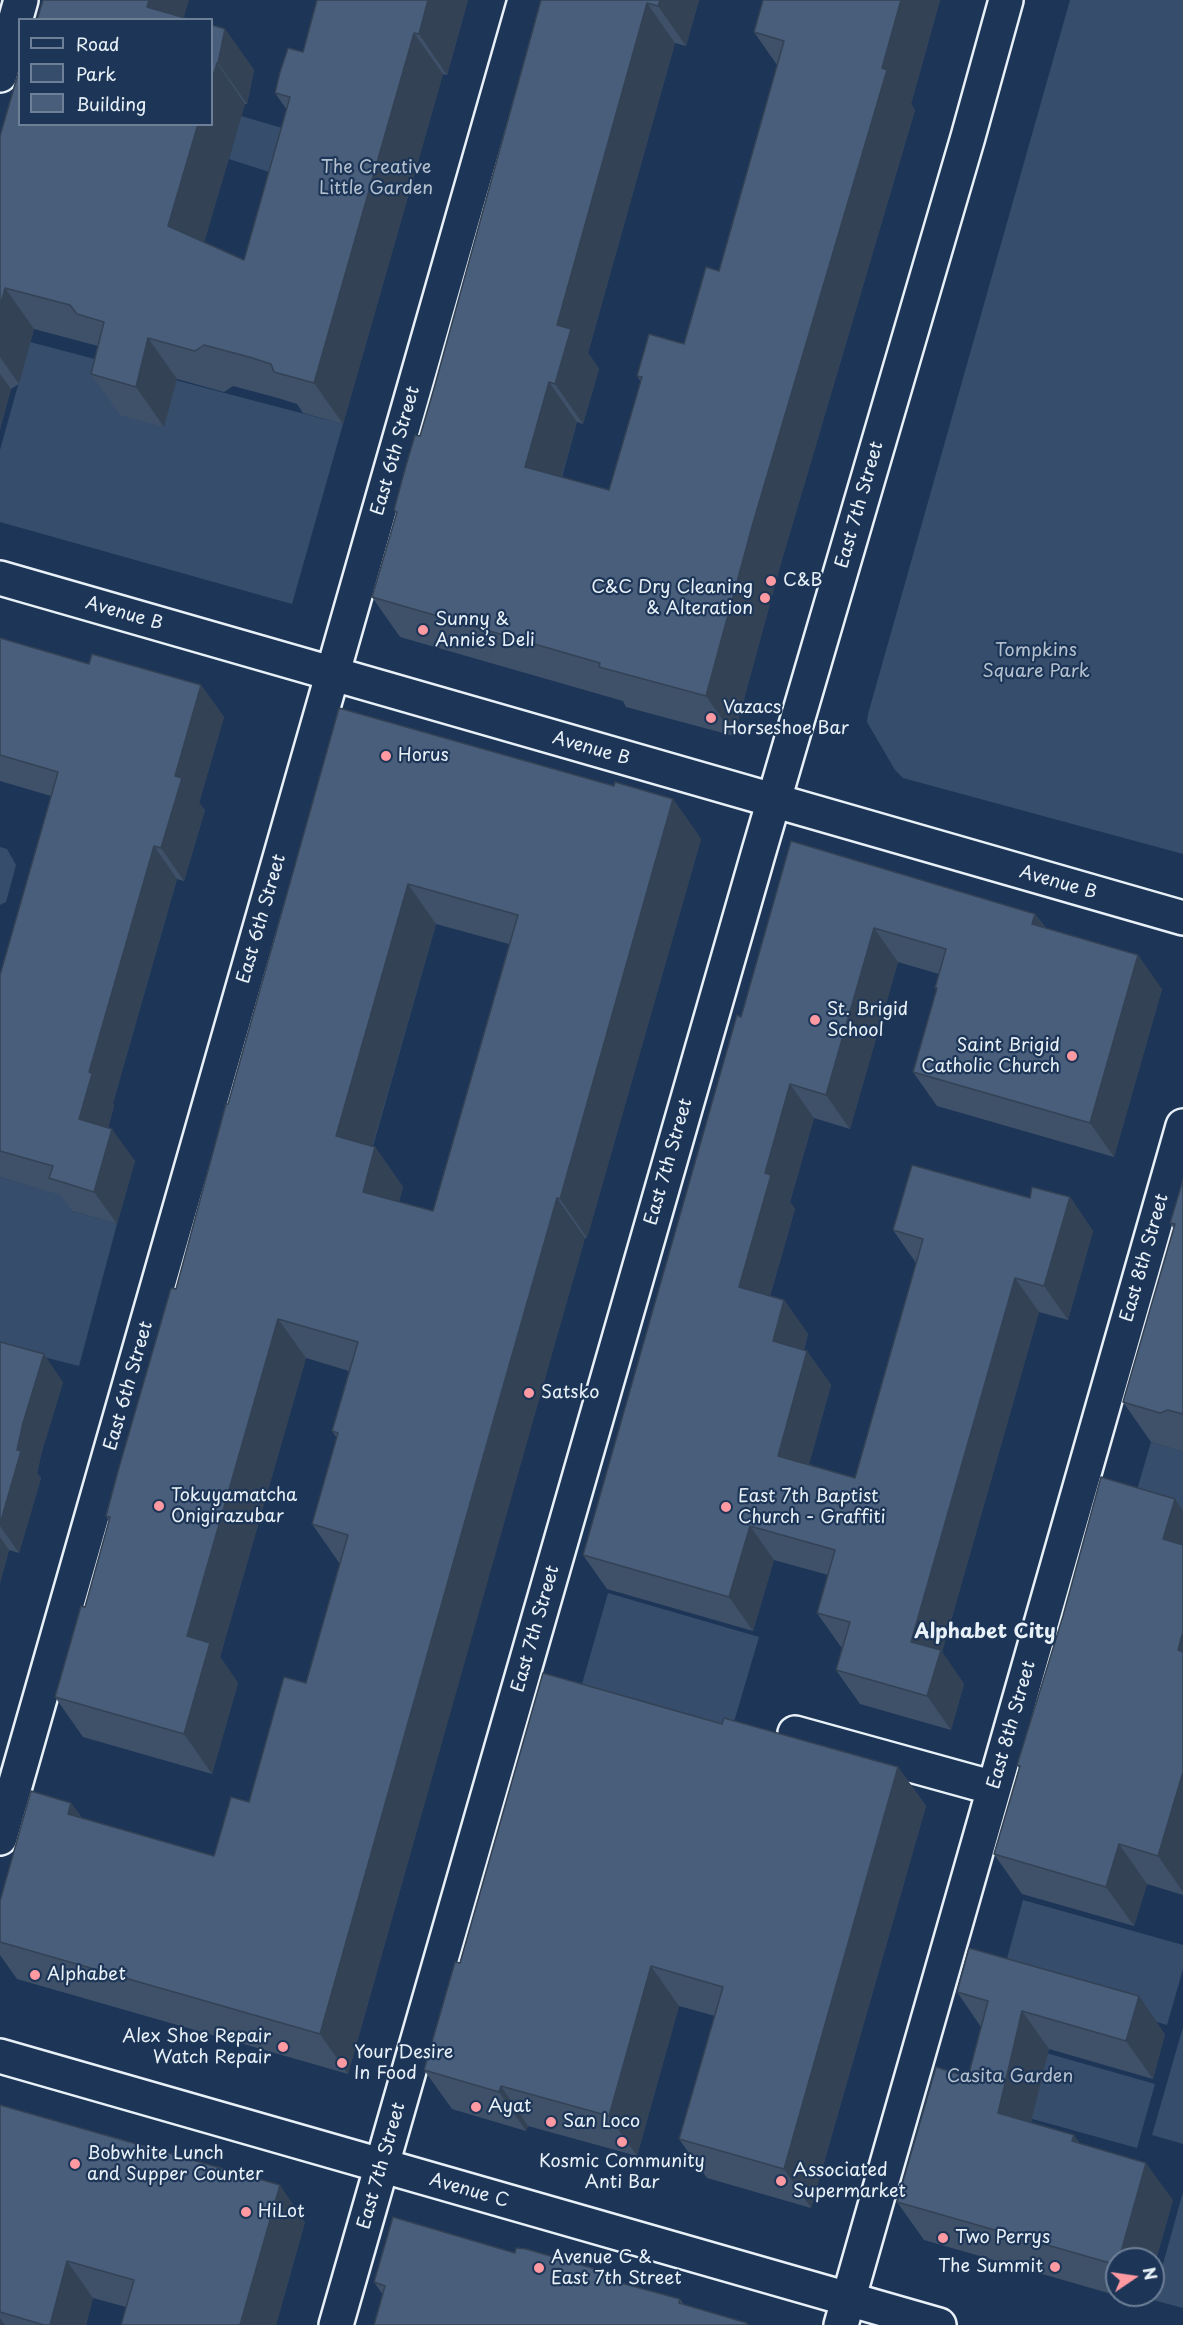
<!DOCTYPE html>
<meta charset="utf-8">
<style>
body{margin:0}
#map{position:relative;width:1183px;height:2325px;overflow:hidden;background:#1d3557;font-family:"Playpen Sans",sans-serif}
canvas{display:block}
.legend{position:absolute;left:18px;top:18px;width:195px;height:108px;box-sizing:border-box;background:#1d3557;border:2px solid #6e8097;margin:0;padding:8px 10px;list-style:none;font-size:18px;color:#e8f1f8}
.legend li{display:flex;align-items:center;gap:12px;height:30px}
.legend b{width:30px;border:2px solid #6e8097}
.north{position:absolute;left:1105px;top:2247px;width:60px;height:60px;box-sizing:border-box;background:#1d3557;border:2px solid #6e8097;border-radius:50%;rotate:77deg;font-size:16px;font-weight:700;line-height:24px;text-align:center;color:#e8f1f8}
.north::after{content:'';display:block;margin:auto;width:21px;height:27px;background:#ff9aa2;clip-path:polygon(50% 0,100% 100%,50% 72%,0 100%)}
</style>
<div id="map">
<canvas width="1183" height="2325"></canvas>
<ul class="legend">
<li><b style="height:8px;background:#1d3557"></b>Road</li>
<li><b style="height:16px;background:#374d6c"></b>Park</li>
<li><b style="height:16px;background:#495e7a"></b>Building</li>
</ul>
<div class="north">N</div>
</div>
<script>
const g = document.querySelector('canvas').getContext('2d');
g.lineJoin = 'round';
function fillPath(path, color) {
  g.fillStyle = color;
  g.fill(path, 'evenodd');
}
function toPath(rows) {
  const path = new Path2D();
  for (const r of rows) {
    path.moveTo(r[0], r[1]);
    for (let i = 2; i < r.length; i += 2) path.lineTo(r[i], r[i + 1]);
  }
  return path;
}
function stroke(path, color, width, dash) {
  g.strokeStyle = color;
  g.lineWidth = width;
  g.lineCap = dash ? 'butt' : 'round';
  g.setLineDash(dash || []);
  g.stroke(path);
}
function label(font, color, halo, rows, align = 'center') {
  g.font = font + ' "Playpen Sans",sans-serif';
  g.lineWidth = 4.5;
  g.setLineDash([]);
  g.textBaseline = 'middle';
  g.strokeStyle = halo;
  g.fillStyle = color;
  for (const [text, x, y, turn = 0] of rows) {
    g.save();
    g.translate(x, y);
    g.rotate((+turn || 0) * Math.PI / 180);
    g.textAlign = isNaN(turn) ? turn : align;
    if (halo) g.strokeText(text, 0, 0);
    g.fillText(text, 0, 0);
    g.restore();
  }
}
fillPath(toPath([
 [1070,0,1183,0,1183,854,903,778,895,770,867,722,868,714],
 [241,116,303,134,306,184,229,159],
 [30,342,343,424,292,604,0,522,0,450],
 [0,847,7,849,16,865,6,902,0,905],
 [0,1177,76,1199,72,1211,117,1224,79,1366,0,1346],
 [1151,1442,1183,1452,1183,1533,1129,1517],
 [608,1593,759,1637,726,1749,576,1705],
 [1023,1900,1183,1945,1183,1969,1167,2025,1002,1977],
 [1183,2027,1183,2144,1152,2135],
 [983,2035,1155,2084,1137,2148,964,2100],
 [1183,2192,1183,2308,1153,2300]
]), '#374d6c');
const minor = toPath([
 [0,75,21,0],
 [0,578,1183,918],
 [795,1733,994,1788],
 [0,1838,525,0],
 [336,2325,759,851,968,137,1006,0],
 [841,2325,1183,1126]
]);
const major = toPath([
 [0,2056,939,2325]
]);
stroke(minor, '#e8f1f8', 38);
stroke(major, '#e8f1f8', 38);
stroke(minor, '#1d3557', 33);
stroke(major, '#1d3557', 33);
fillPath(toPath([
 [468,0,447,75,443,74,343,424,303,413,297,404,278,398,233,386,224,392,177,379,164,427,134,419,120,415,91,374,98,346,34,329,19,384,11,389,0,429,0,136,212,25,225,29,254,70,247,104,245,104,204,242,244,260,287,110,275,93,303,52],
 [541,0,699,0,686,46,675,43,588,353,599,369,583,424,577,422,562,477,609,490,641,382,637,376,684,344,719,271,777,65,754,32,763,0,940,0,911,104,915,110,781,563,734,736,626,707,623,701,400,637,372,597,396,514,394,510,420,436,435,385],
 [0,638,89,664,201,685,224,717,199,803,205,810,184,881,177,879,113,1103,114,1106,108,1128,135,1161,117,1224,72,1211,60,1195,0,1177,0,975,51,796,0,781],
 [339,708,614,786,673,799,701,839,587,1238,585,1238,532,1423,348,2074,17,1979,0,1955,0,1901,71,1803,82,1818,214,1856,249,1802,306,1683,340,1564,312,1524,337,1438,332,1431,349,1371,306,1358,220,1657,238,1683,212,1774,83,1737,55,1697,85,1607,109,1521,106,1516,176,1289],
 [436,924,509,944,433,1211,399,1202,403,1187,375,1147,373,1146],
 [791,841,1035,914,1046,928,1162,989,1114,1157,937,1106,913,1072,937,990,935,988,939,974,898,962,850,1129,814,1118,790,1202,795,1209,770,1296,784,1300,808,1334,804,1350,807,1351,831,1385,809,1464,855,1478,916,1263,893,1230,1030,1198,1070,1197,1093,1231,1068,1320,1039,1312,942,1652,964,1684,951,1730,860,1704,836,1670,842,1647,841,1647,817,1613,828,1575,774,1560,753,1631,607,1589,583,1555,741,1017],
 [1183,1180,1183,1452,1151,1442,1123,1402,1174,1229,1170,1223],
 [0,1342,63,1382,42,1451,37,1473,41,1478,19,1553,9,1550,0,1583],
 [1175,1499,1183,1511,1183,1895,1147,1884,1134,1926,1022,1894,994,1854,1019,1768,1017,1765],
 [722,1724,898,1767,926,1806,811,2208,707,2178,679,2139,715,2016,679,2006,637,2156,528,2126,526,2131,452,2109,424,2070,460,1963],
 [957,1992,1165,2034,1153,2079,1049,2049,1031,2123,1074,2135,1080,2144,1173,2200,1153,2270,1153,2259,1117,2259,1117,2295,1146,2295,1143,2303,924,2240,897,2202,968,2077,981,2027],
 [0,2105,305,2222,276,2325,121,2325,126,2307,93,2298,86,2325,0,2325],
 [515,2253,606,2272,608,2275,615,2277,618,2282,680,2299,684,2305,747,2323,748,2325,374,2325,383,2295,374,2282]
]), '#3f5169');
fillPath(toPath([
 [149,0,189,0,183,20,147,7],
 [428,0,468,0,447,75,419,34],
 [660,0,699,0,686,46,658,6],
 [901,0,940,0,911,104,915,110,781,563,734,736,706,696,753,523],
 [647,3,675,43,588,353,599,369,583,424,555,384,557,325],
 [225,29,254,70,247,104,218,63],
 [414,33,443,74,343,424,314,383],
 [217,63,245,104,197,267,168,226,198,124,212,124,212,80],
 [5,288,34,329,19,384,0,357,0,307],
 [148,338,177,379,164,427,136,387],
 [0,374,11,389,0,429],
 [549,382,577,422,553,506,525,467],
 [201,685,224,717,199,803,205,810,184,881,161,848,175,776],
 [673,799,701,839,587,1238,560,1199],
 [154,846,177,879,113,1103,114,1106,102,1152,79,1119,89,1072],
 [408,884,436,924,364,1175,336,1136],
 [1035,914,1059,948,1032,924],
 [874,928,898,962,850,1129,826,1095],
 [1138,955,1162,989,1114,1157,1090,1123],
 [790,1084,814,1118,790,1202,795,1209,763,1321,739,1287,765,1173],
 [112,1129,135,1161,117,1224,94,1192],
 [375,1147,403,1187,390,1231,363,1192],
 [1070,1197,1093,1231,1068,1320,1044,1286],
 [557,1198,585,1238,348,2074,320,2034],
 [1015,1278,1039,1312,942,1652,964,1684,951,1730,927,1696,911,1642],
 [784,1300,808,1334,797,1375,773,1341],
 [278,1319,306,1358,220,1657,238,1683,212,1774,184,1734,187,1636],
 [807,1351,831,1385,802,1490,778,1456],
 [44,1354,63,1382,42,1451,37,1473,41,1478,19,1553,0,1526,0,1524,23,1423],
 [1175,1499,1183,1511,1183,1568,1163,1539],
 [750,1526,774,1560,753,1631,729,1597],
 [0,1537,9,1550,0,1583],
 [1183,1632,1183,1658,1178,1650],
 [898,1767,926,1806,811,2208,784,2169],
 [1183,1772,1183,1892,1158,1856],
 [71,1803,99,1843,68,1814],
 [1119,1844,1147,1884,1134,1926,1106,1887],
 [651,1966,679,2006,637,2156,609,2116],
 [1139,1996,1165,2034,1153,2079,1126,2041],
 [1022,2011,1049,2049,1024,2151,998,2113],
 [501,2086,528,2126,526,2131,499,2092],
 [1074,2135,1101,2173,1072,2141],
 [1146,2163,1173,2200,1153,2270,1153,2259,1119,2259],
 [280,2185,305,2222,276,2325,240,2325],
 [67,2261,93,2298,86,2325,50,2325],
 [1138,2295,1146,2295,1143,2303],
 [0,2318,5,2325,0,2325]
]), '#334255');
const building = toPath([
 [43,0,149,0,147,7,192,20,37,20,43,0],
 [317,0,428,0,419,34,414,33,314,383,274,372,271,364,249,357,204,345,195,351,148,338,136,387,91,374,104,322,77,314,70,305,5,288,0,307,0,136,20,67,20,124,198,124,168,226,244,260,290,97,275,93,280,72,288,48,303,52,317,0],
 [541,0,660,0,658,6,647,3,557,325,571,329,555,384,549,382,525,467,609,490,642,377,637,376,649,334,684,344,706,267,719,271,784,41,754,32,763,0,901,0,882,68,887,70,753,523,706,696,599,667,600,663,372,597,397,512,394,510,405,469,415,435,420,436,435,385,541,0],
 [212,25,225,29,218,63,217,63,212,80,212,25],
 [0,638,89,664,92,654,201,685,175,776,182,778,161,848,154,846,89,1072,92,1074,79,1119,112,1129,94,1192,49,1178,53,1166,0,1151,0,975,58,772,0,755,0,638],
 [339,708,614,786,615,782,673,799,560,1199,557,1198,504,1383,320,2034,0,1942,0,1901,31,1791,71,1803,68,1814,214,1856,231,1797,249,1802,284,1677,306,1683,348,1535,312,1524,338,1433,332,1431,358,1342,278,1319,187,1636,210,1643,184,1734,55,1697,81,1606,85,1607,110,1517,106,1516,118,1471,171,1288,176,1289,226,1104,228,1104,339,708],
 [408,884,518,915,433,1211,363,1192,375,1147,336,1136,408,884],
 [791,841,1035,914,1032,924,1138,955,1090,1123,913,1072,937,988,935,988,946,949,874,928,826,1095,790,1084,765,1173,771,1175,739,1287,784,1300,773,1341,807,1351,778,1456,855,1478,923,1239,893,1230,912,1165,1030,1198,1032,1187,1070,1197,1044,1286,1015,1278,911,1642,941,1650,927,1696,836,1670,850,1622,817,1613,835,1550,750,1526,729,1597,583,1555,737,1015,741,1017,791,841],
 [1183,1180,1183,1414,1168,1410,1160,1413,1123,1402,1175,1224,1170,1223,1183,1180],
 [0,1342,44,1354,23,1423,17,1450,21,1451,0,1524,0,1342],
 [1101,1477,1175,1499,1163,1539,1183,1545,1183,1632,1178,1650,1183,1652,1183,1772,1158,1856,1119,1844,1106,1887,994,1854,1020,1766,1017,1765,1063,1616,1101,1477],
 [543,1673,722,1724,724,1718,898,1767,784,2169,679,2139,723,1987,651,1966,609,2116,501,2086,499,2092,424,2070,455,1962,460,1963,543,1673],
 [969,1948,1139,1996,1126,2041,1022,2011,998,2113,1074,2135,1072,2141,1146,2163,1119,2259,1117,2259,1117,2265,897,2202,936,2067,968,2077,988,2001,957,1992,969,1948],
 [0,2105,280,2185,240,2325,121,2325,134,2280,67,2261,50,2325,44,2325,0,2312,0,2105],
 [393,2217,515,2253,516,2248,526,2249,606,2272,605,2274,615,2277,614,2281,680,2299,679,2303,747,2323,746,2325,374,2325,385,2286,374,2282,393,2217]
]);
fillPath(building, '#495e7a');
stroke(building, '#334255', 1.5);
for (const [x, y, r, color] of [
 [771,581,6,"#ff9aa2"],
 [765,598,6,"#ff9aa2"],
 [423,630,6,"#ff9aa2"],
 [711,718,6,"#ff9aa2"],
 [386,756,6,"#ff9aa2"],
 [815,1020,6,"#ff9aa2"],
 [1072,1056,6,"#ff9aa2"],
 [529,1393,6,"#ff9aa2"],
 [159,1506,6,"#ff9aa2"],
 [726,1507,6,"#ff9aa2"],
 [35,1975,6,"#ff9aa2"],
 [283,2047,6,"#ff9aa2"],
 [342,2063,6,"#ff9aa2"],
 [476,2107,6,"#ff9aa2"],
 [551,2122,6,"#ff9aa2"],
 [622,2142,6,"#ff9aa2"],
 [75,2164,6,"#ff9aa2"],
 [781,2181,6,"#ff9aa2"],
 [246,2212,6,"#ff9aa2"],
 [943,2238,6,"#ff9aa2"],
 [1055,2267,6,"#ff9aa2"],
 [539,2268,6,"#ff9aa2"]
]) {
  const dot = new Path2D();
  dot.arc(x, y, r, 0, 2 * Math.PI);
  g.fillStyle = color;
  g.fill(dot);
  stroke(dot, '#1d3557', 2);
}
label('18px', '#b3c0ce', '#1d3557', [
 ["The Creative",376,168],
 ["Little Garden",376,189],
 ["Tompkins",1036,651],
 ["Square Park",1036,672],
 ["Casita Garden",1010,2077]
]);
label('18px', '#e8f1f8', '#1d3557', [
 ["East 6th Street",396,451,-74],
 ["East 7th Street",860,505,-74],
 ["Avenue B",124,614,16],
 ["Avenue B",591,749,16],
 ["Avenue B",1058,883,16],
 ["East 6th Street",262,919,-74],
 ["East 7th Street",669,1162,-74],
 ["East 8th Street",1145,1258,-74],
 ["East 6th Street",129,1386,-74],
 ["East 7th Street",536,1629,-74],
 ["East 8th Street",1012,1725,-74],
 ["East 7th Street",382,2166,-74],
 ["Avenue C",469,2191,16]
]);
label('18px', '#e8f1f8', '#1d3557', [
 ["C&B",783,581],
 ["C&C Dry Cleaning",753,588,"right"],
 ["& Alteration",753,609,"right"],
 ["Sunny &",435,620],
 ["Annie’s Deli",435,641],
 ["Vazacs",723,708],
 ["Horseshoe Bar",723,729],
 ["Horus",398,756],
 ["St. Brigid",827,1010],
 ["School",827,1031],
 ["Saint Brigid",1060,1046,"right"],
 ["Catholic Church",1060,1067,"right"],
 ["Satsko",541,1393],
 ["Tokuyamatcha",171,1496],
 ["Onigirazubar",171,1517],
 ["East 7th Baptist",738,1497],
 ["Church - Graffiti",738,1518],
 ["Alphabet",47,1975],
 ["Alex Shoe Repair",271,2037,"right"],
 ["Watch Repair",271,2058,"right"],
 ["Your Desire",354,2053],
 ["In Food",354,2074],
 ["Ayat",488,2107],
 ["San Loco",563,2122],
 ["Bobwhite Lunch",87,2154],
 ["and Supper Counter",87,2175],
 ["Kosmic Community",622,2162,"center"],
 ["Anti Bar",622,2183,"center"],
 ["Associated",793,2171],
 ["Supermarket",793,2192],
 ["HiLot",258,2212],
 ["Two Perrys",955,2238],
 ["Avenue C &",551,2258],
 ["East 7th Street",551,2279],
 ["The Summit",1043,2267,"right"]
], 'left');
label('bold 20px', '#e8f1f8', '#1d3557', [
 ["Alphabet City",985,1632]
]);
</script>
